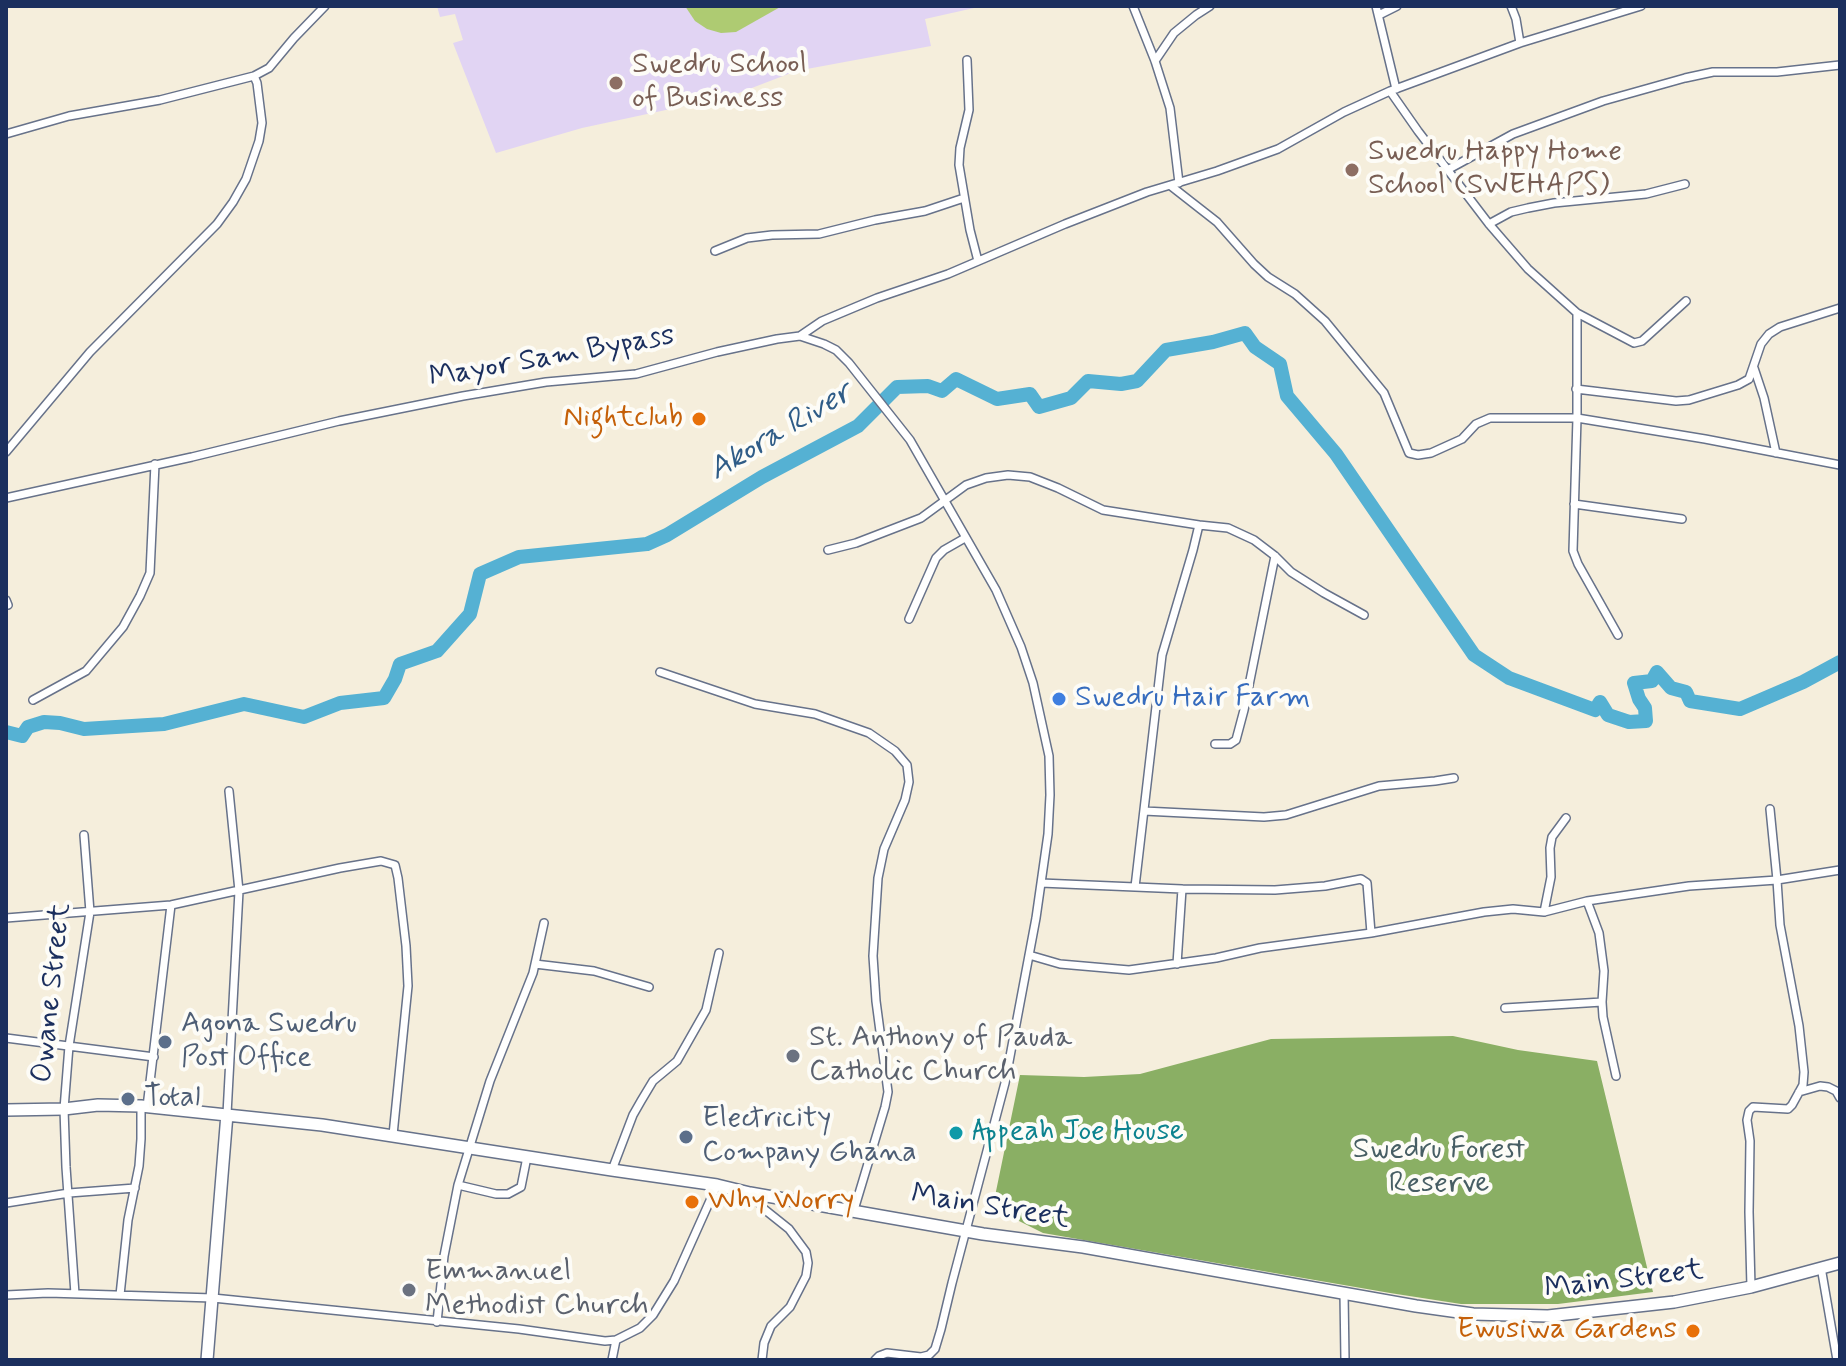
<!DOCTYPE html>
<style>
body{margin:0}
#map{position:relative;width:1846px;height:1366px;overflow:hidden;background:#f5eedc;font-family:Mynerve,sans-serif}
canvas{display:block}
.frame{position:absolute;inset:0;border:8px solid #1b2f5e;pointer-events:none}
</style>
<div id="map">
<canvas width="1846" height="1366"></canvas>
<div class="frame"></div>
</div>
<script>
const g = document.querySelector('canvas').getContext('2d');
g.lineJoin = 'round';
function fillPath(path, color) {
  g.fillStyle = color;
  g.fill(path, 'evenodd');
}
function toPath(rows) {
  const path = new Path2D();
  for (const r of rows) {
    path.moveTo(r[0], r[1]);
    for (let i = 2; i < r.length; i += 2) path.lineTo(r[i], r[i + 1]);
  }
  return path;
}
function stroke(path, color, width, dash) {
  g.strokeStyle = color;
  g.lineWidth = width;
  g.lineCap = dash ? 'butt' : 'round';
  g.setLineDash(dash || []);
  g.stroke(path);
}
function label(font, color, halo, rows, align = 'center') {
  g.font = font + ' Mynerve,sans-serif';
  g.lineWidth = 8;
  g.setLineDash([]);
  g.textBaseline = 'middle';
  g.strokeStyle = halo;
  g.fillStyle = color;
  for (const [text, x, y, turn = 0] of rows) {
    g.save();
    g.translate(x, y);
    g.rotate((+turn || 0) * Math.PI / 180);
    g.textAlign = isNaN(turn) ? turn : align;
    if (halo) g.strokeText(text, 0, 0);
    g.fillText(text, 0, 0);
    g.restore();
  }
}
fillPath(toPath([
 [437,6,983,6,925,19,931,46,796,71,731,96,582,128,496,153,453,43,463,40,455,14,440,17]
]), '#e1d4f3');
fillPath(toPath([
 [685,6,782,6,736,32,721,33,707,29,695,21]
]), '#aecb72');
fillPath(toPath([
 [1453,1036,1518,1050,1597,1061,1653,1292,1558,1304,1461,1304,1390,1293,1043,1233,1013,1218,994,1201,1020,1075,1084,1077,1140,1074,1271,1039]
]), '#8aaf64');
stroke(toPath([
 [6,732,22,736,28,727,44,722,60,723,84,729,164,724,244,704,304,717,340,703,384,698,395,679,400,664,437,651,470,614,480,574,519,557,647,544,667,535,762,477,858,426,897,387,928,386,942,391,956,379,997,399,1030,394,1039,407,1071,398,1088,381,1121,384,1137,381,1166,350,1213,342,1245,333,1255,347,1280,364,1287,396,1336,454,1474,655,1509,678,1595,710,1600,702,1608,715,1629,722,1646,721,1645,708,1639,699,1634,683,1652,681,1657,672,1671,688,1686,692,1690,701,1740,709,1803,682,1840,662]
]), '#55b1d3', 14);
const minor = toPath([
 [1133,6,1155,61,1170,108,1179,183],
 [1376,6,1396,89],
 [1511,6,1516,19,1520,43],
 [1379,15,1397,6],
 [967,60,969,110,960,148,959,165,970,230,978,261],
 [1155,61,1174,33,1196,15,1210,6],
 [1390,91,1418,131,1489,224,1528,269,1577,313,1577,418,1573,551,1578,564,1618,635],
 [6,134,69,116,160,100,254,76,269,68,294,38,325,6],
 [1449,169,1513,134,1603,101,1685,78,1713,72,1777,72,1840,65],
 [1171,186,1217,222,1254,264,1268,277,1295,294,1325,321,1384,393,1409,453,1418,455,1431,453,1462,439,1476,424,1490,418,1577,418,1705,439,1840,465],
 [1489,224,1511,212,1528,208,1554,203,1646,194,1685,184],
 [715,251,747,238,772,235,819,234,875,220,925,211,964,198],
 [1577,313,1634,343,1642,341,1686,301],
 [800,336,822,321,877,298,948,274,1065,224,1147,192,1217,171,1278,149,1344,112,1390,91,1520,43,1641,6],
 [1754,368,1764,398,1776,453],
 [1576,389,1676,401,1689,400,1738,385,1749,379,1761,344,1769,334,1780,327,1840,308],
 [6,452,90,352,217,224,233,202,246,179,259,141,262,123,257,83,254,76],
 [6,498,192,457,339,421,463,396,546,382,636,374,717,352,777,339,800,336,824,344,836,350,849,363,910,440,996,590,1021,647,1033,683,1049,756,1050,795,1048,834,1036,918,1005,1083,952,1283,941,1329,935,1349,929,1355,921,1357,887,1353,879,1356,875,1360],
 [1574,504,1682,519],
 [1199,525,1228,528,1254,540,1275,556,1291,572,1324,593,1364,615],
 [828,550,856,543,921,518,966,485,986,478,1008,475,1030,477,1058,488,1103,510,1199,525,1193,550,1162,655,1135,887],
 [6,600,8,605],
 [909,619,936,558,944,550,965,538],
 [660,672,755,704,815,714,869,733,895,751,907,765,909,782,905,800,884,849,878,878,873,956,876,1001,888,1092,885,1107,854,1210],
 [33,700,86,671,123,627,140,596,150,573,155,464],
 [1215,744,1230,744,1236,740,1244,710,1275,556],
 [1144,811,1264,817,1286,815,1379,786,1435,781,1454,778],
 [1041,883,1182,889,1275,890,1325,886,1361,879,1367,883,1371,933],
 [1587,901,1599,933,1604,971,1602,1002,1603,1017,1616,1076],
 [1544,912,1551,877,1550,848,1552,837,1566,818],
 [6,918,171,905,340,868,381,861,395,865,398,878,406,946,408,986,393,1135],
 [1029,955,1060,964,1129,970,1216,958,1260,948,1371,933,1484,912,1513,909,1544,912,1587,901,1689,886,1777,880,1840,870],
 [535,964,594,971,649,987],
 [1177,964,1182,889],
 [1505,1008,1602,1002],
 [6,1038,154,1057],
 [1799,1092,1820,1086,1828,1087,1836,1091,1840,1098],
 [147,1107,171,905],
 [227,1114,239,891,229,791],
 [612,1170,633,1115,641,1101,653,1081,677,1061,706,1010,719,953],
 [458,1185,496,1194,508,1194,521,1187,527,1157],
 [752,1194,764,1209,789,1229,806,1252,808,1263,806,1276,790,1307,771,1326,764,1343,762,1360],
 [6,1203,69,1193,135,1188],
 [1821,1267,1837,1360],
 [1751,1287,1749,1212,1750,1141,1747,1120,1749,1111,1753,1107,1788,1109,1792,1105,1803,1085,1804,1072,1799,1026,1780,925,1777,880,1770,809],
 [1344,1293,1345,1360],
 [75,1294,66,1167,64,1109,69,1046,90,912,84,835],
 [6,1295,48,1293,213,1298,519,1329,605,1341,616,1340,640,1328,653,1315,674,1281,717,1185],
 [120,1295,128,1220,139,1166,141,1139,141,1106],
 [437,1322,444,1256,458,1185,490,1081,533,973,544,923],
 [612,1360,616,1340]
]);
const primary = toPath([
 [6,1110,64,1109,98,1105,141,1106,322,1125,612,1170,717,1185,750,1193,983,1234,1083,1247,1416,1306,1473,1314,1548,1316,1674,1302,1751,1287,1840,1263],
 [207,1360,227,1114]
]);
stroke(minor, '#67728a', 10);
stroke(primary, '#67728a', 14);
stroke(minor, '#fff', 7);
stroke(primary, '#fff', 11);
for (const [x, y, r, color] of [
 [616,83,8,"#8d6e63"],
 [1352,170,8,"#8d6e63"],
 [699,419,8,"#e8710a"],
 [1059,699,8,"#3f7fe0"],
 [165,1042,8,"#5c6f8a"],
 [793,1056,8,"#6b7280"],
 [128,1099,8,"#5c6f8a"],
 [956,1133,8,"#0f9aa8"],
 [686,1137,8,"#5c6f8a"],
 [692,1202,8,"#e8710a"],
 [409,1290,8,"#6b7280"],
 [1693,1331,8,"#e8710a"]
]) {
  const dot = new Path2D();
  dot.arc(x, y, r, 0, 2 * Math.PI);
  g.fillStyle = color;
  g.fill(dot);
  stroke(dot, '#fdfcf7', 3);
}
label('30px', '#785e54', '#fdfcf7', [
 ["Swedru School",632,66],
 ["of Business",632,100],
 ["Swedru Happy Home",1368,153],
 ["School (SWEHAPS)",1368,187]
], 'left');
label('30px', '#1b2f5e', '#fdfcf7', [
 ["Mayor Sam Bypass",552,358,-10],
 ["Owane Street",53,993,-84],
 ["Main Street",990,1208,9],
 ["Main Street",1624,1281,-7]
]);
label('30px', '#c56008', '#fdfcf7', [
 ["Nightclub",683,419],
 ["Why Worry",708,1202,"left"],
 ["Ewusiwa Gardens",1677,1331]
], 'right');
label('30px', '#366cbe', '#fdfcf7', [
 ["Swedru Hair Farm",1075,699]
], 'left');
label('30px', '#4e5e75', '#fdfcf7', [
 ["Agona Swedru",181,1025],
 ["Post Office",181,1059],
 ["Total",144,1099],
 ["Electricity",702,1120],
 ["Company Ghana",702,1154]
], 'left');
label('30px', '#5b616d', '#fdfcf7', [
 ["St. Anthony of Pauda",809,1039],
 ["Catholic Church",809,1073],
 ["Emmanuel",425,1273],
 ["Methodist Church",425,1307]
], 'left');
label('30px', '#0d838f', '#fdfcf7', [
 ["Appeah Joe House",972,1133]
], 'left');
label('30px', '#475e64', '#fdfcf7', [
 ["Swedru Forest",1439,1151],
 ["Reserve",1439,1185]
]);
label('italic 32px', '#2f5c87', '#fdfcf7', [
 ["Akora River",781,433,-31]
]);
</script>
